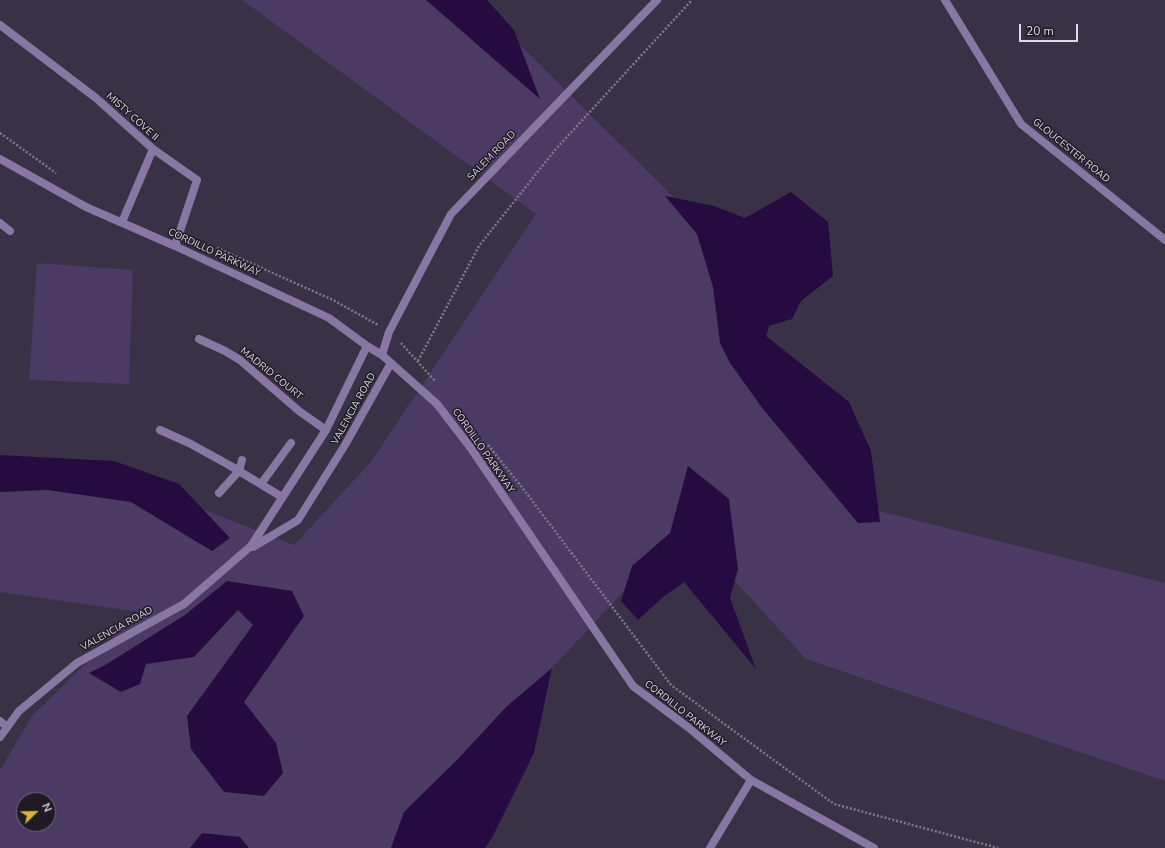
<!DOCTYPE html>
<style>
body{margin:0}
#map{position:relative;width:1165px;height:848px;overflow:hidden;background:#393145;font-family:"Nunito Sans",sans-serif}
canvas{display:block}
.north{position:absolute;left:16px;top:792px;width:40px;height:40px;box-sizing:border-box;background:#1f1b24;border:1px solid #6b6772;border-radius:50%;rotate:67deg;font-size:11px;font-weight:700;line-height:16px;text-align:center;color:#ded9e6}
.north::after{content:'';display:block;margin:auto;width:14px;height:18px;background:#d8b434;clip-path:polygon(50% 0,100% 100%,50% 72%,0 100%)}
.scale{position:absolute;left:1019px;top:24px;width:59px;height:18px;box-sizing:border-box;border:2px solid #ded9e6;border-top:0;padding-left:5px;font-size:12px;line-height:14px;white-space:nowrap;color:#ded9e6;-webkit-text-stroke:3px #1f1b24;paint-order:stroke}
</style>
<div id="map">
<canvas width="1165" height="848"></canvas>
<div class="north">N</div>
<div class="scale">20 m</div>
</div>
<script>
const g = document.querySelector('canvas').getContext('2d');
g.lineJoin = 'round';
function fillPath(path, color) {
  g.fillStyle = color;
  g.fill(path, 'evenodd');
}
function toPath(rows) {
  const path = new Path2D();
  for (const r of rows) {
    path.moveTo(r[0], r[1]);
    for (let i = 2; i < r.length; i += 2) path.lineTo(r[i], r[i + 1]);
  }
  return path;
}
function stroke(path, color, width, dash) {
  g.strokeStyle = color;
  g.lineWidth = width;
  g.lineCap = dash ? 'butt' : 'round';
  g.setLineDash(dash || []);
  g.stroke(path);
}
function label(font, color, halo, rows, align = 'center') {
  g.font = font + ' "Nunito Sans",sans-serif';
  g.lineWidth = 3;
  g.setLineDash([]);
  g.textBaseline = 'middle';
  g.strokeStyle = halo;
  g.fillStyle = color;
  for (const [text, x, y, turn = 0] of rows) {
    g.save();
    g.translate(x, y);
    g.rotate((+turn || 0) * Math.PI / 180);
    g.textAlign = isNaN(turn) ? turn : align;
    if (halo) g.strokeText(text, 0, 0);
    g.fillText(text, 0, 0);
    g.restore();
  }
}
fillPath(toPath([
 [242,0,474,0,480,5,765,288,753,352,879,511,1165,583,1165,781,806,659,685,526,552,668,534,753,492,838,485,848,0,848,0,770,32,716,139,612,0,592,0,473,168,496,294,545,371,462,536,214],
 [24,800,48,800,48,824,24,824],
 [37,263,133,270,129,384,29,380]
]), '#4b3a63');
fillPath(toPath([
 [426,0,487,0,514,30,540,99],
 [791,192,828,222,833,276,801,301,792,319,769,326,766,336,849,402,871,451,880,522,858,523,763,409,730,363,720,343,713,287,697,234,665,196,714,206,745,218],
 [0,455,114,461,179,484,230,538,212,551,131,502,48,490,0,492],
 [688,466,729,499,738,569,730,598,756,669,684,582,663,597,638,620,621,601,632,566,670,533],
 [227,581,292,591,304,616,244,702,276,743,283,773,264,796,224,792,191,749,187,716,253,625,238,610,194,657,146,664,140,684,121,692,89,673,107,664,185,615],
 [552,668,534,753,492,838,485,848,391,848,404,812,458,759,506,707],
 [202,833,240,837,249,848,190,848]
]), '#260b40');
stroke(toPath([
 [0,133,56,173],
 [217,248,333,300,378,325],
 [401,343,435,381],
 [418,361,479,246,555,150,692,0],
 [488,445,521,486,671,685,834,804,998,848]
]), '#80798a', 2.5, [2, 2]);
stroke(toPath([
 [0,223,10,231],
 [160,430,189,443,229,465,282,497],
 [261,484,291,443],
 [219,493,239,471,242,460]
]), '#8877a3', 8);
stroke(toPath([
 [945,0,1021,124,1165,240],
 [0,25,96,98,153,149,197,180,175,246],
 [0,159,86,207,175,246,329,318,367,346,382,355,437,404,470,447,633,686,689,728,751,780,874,848],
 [122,222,153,149],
 [199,339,225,351,240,360,299,411,326,430],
 [382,355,389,332,451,214,657,0],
 [251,546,253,547,298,520,345,445,391,363],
 [0,721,7,727],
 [0,737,19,711,77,663,184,604,251,546,326,430,367,346],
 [710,848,751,780]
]), '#8877a3', 8);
label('10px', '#ded9e6', '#1f1b24', [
 ["MISTY COVE II",132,117,42],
 ["GLOUCESTER ROAD",1071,151,39],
 ["SALEM ROAD",492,156,-46],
 ["CORDILLO PARKWAY",214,253,25],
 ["MADRID COURT",271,374,39],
 ["VALENCIA ROAD",354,409,-61],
 ["CORDILLO PARKWAY",483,451,55],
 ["VALENCIA ROAD",117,629,-29],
 ["CORDILLO PARKWAY",685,714,38]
]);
</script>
